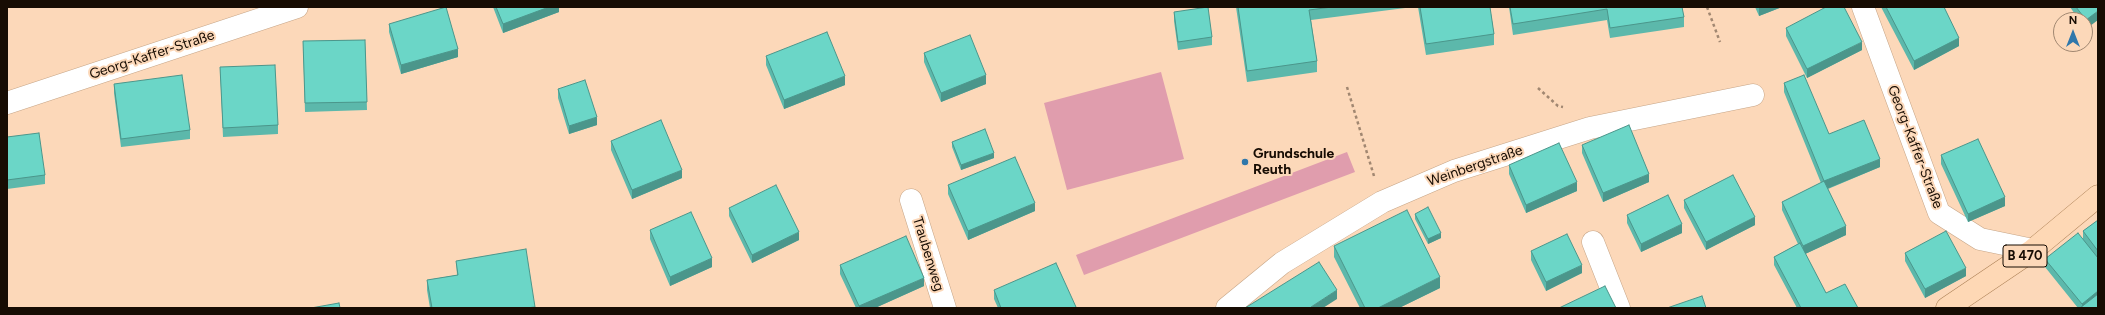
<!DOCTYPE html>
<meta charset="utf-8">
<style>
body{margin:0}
#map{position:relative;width:2105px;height:315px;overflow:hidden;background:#fcd8b9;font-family:Figtree,sans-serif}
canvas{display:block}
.frame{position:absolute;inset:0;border:8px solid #170c03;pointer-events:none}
.north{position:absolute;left:2053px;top:12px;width:40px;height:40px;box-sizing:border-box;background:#fcd8b9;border:1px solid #a08670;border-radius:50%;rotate:0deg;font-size:11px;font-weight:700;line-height:16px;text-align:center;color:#170c03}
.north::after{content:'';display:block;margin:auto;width:14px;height:18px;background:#2f77ab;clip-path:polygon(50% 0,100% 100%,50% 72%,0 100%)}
</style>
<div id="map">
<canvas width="2105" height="315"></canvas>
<div class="frame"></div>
<div class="north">N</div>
</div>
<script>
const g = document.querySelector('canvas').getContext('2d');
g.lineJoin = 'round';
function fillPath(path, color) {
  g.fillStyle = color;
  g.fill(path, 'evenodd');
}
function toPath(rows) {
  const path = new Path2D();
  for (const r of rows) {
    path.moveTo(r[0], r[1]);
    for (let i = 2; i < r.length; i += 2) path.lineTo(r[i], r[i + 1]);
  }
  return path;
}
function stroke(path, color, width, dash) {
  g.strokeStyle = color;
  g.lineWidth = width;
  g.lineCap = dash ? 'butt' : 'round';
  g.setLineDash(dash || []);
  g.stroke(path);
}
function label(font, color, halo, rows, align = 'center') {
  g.font = font + ' Figtree,sans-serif';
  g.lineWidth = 4;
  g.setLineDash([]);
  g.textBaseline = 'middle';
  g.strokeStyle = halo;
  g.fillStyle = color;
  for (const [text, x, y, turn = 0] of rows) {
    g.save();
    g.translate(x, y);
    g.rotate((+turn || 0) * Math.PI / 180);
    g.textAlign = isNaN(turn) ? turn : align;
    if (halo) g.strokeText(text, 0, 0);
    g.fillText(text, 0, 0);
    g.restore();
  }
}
fillPath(toPath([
 [1161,72,1184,159,1067,190,1044,103],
 [1347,152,1355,172,1084,275,1076,255]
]), '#e09dad');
const minor = toPath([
 [1863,7,1939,213,1980,239,2033,250],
 [7,103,297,7],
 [911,200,945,308],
 [1593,242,1619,308],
 [1227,308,1282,263,1382,202,1454,171,1590,128,1753,95]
]);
const major = toPath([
 [1947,308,2033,250,2098,196]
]);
stroke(minor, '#c6a587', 23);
stroke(major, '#ac8056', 23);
stroke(toPath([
 [1707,7,1720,42],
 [1347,87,1374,176],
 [1538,88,1558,106,1563,107]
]), '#a18771', 2.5, [3, 3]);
stroke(minor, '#fff', 22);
stroke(major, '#fed8b5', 22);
fillPath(toPath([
 [493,7,559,7,559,12,503,33],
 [1236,7,1413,7,1311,20,1317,61,1317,72,1247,82],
 [1418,7,1490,7,1494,34,1494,45,1426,55],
 [1509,7,1682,7,1684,17,1684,27,1610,38,1607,20,1513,35],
 [1755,7,1782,7,1759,16],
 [1881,7,1944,7,1959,46,1914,70],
 [2070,7,2098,7,2086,29,2085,28,2085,20,2079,20],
 [1174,12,1212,37,1212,45,1178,50,1174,21],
 [389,24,458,57,401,74,389,32],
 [1786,28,1862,50,1807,78,1786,36],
 [365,40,367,110,305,112,303,41],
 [924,53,986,84,941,102,924,62],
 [766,56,845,85,784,109,766,65],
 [220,67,278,125,278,134,223,137],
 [1784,83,1829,134,1880,167,1828,189,1846,235,1805,254,1826,293,1858,308,1797,308,1774,265,1774,257,1798,244,1782,210,1782,202,1821,183,1784,92],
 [114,84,190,130,190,139,121,147,114,93],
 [558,89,597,125,569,134,558,98],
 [7,137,45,175,45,184,7,189],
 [611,141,682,178,632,199,611,150],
 [952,142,994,158,961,170,952,147],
 [1582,145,1649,182,1603,202,1582,153],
 [1941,155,2005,206,1968,222,1941,164],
 [1509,165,1577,191,1526,213,1509,174],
 [948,185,1035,211,968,240,948,194],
 [1684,200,1755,225,1706,250,1684,208],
 [729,208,799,240,752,263,729,216],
 [1415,214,1441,238,1428,244,1415,219],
 [1627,215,1682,233,1641,252,1627,223],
 [2098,220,2098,308,2078,308,2045,267,2045,259,2083,240,2083,231],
 [650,230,712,267,670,286,650,239],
 [1334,246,1440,288,1399,308,1360,308,1334,257],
 [1531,251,1582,273,1546,291,1531,260],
 [1905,253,1966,276,1925,298,1905,261],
 [456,261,535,307,535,308,430,308,427,290,427,280,457,275],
 [840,265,924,286,875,308,856,308,840,274],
 [994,290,1076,308,998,308,994,299]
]), '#5cb8ab');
fillPath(toPath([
 [549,7,559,7,559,12,503,33,503,24],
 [1761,7,1782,7,1759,16,1759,8],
 [2098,11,2098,20,2086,29,2086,20],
 [1959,38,1959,46,1914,70,1914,61],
 [1862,42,1862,50,1807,78,1807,69],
 [458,49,458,57,401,74,401,65],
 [986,75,986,84,941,102,941,93],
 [845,76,845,85,784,109,784,100],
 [597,117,597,125,569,134,569,126],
 [994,153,994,158,961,170,961,165],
 [1880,159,1880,167,1824,190,1824,181],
 [682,170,682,178,632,199,632,190],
 [1649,174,1649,182,1603,202,1603,193],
 [1577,182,1577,191,1526,213,1526,205],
 [2005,197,2005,206,1968,222,1968,214],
 [1035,203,1035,211,968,240,968,231],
 [1755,217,1755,225,1706,250,1706,242],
 [1682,224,1682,233,1641,252,1641,244],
 [1846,226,1846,235,1803,255,1803,246],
 [799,232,799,240,752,263,752,255],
 [1441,233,1441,238,1428,244,1428,239],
 [712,258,712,267,670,286,670,277],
 [1582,265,1582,273,1546,291,1546,282],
 [1966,268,1966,276,1925,298,1925,289],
 [1440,277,1440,288,1399,308,1378,308],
 [924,278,924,286,875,308,859,308,859,306],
 [1337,290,1337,299,1323,308,1311,308,1311,307],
 [2098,291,2098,299,2082,308,2082,304]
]), '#4b968b');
const building = toPath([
 [446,7,458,49,401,65,389,24,446,7],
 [496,7,549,7,503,24,496,7],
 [1208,7,1212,37,1178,42,1174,12,1208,7],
 [1238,7,1332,7,1309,10,1317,61,1247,71,1238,7],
 [1420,7,1490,7,1494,34,1426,44,1420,7],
 [1510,7,1682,7,1684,17,1610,28,1607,9,1513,24,1510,7],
 [1826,7,1844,7,1862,42,1807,69,1786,28,1826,7],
 [1886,7,1944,7,1959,38,1914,61,1886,7],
 [2076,7,2098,7,2098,11,2086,20,2076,7],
 [827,32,845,76,784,100,766,56,827,32],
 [970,35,986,75,941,93,924,53,970,35],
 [365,40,367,102,305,103,303,41,365,40],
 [275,65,278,125,223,128,220,67,275,65],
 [182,75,190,130,121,139,114,84,182,75],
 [1804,75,1829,134,1864,120,1880,159,1824,181,1846,226,1803,246,1782,202,1824,181,1784,83,1804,75],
 [585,80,597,117,569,126,558,89,585,80],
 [661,120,682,170,632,190,611,141,661,120],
 [1629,125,1649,174,1603,193,1582,145,1629,125],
 [985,129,994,153,961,165,952,142,985,129],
 [39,133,45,175,7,180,7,137,39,133],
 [1978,139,2005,197,1968,214,1941,155,1978,139],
 [1559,143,1577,182,1526,205,1509,165,1559,143],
 [1015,157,1035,203,968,231,948,185,1015,157],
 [1733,175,1755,217,1706,242,1684,200,1733,175],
 [776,185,799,232,752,255,729,208,776,185],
 [1668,195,1682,224,1641,244,1627,215,1668,195],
 [1428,207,1441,233,1428,239,1415,214,1428,207],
 [1407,210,1440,277,1378,308,1365,308,1334,246,1407,210],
 [691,212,712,258,670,277,650,230,691,212],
 [2098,220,2098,251,2083,231,2098,220],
 [1946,231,1966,268,1925,289,1905,253,1946,231],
 [2078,233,2098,258,2098,291,2082,304,2045,259,2078,233],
 [1567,234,1582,265,1546,282,1531,251,1567,234],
 [906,236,924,278,859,306,840,265,906,236],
 [1800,243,1826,293,1845,284,1858,308,1801,308,1774,257,1800,243],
 [526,249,535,307,526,308,432,308,427,280,458,275,456,261,526,249],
 [1319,262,1337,290,1311,307,1311,308,1245,308,1319,262],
 [1056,263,1076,307,1073,308,1001,308,994,290,1056,263],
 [1605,286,1616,308,1559,308,1605,286],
 [2098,294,2098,308,2080,308,2098,294],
 [1702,296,1706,308,1667,308,1702,296],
 [339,303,340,308,311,308,339,303]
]);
fillPath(building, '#6bd6c7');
stroke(building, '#4b968b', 1);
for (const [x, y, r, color] of [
 [1245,162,4,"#2f77ab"]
]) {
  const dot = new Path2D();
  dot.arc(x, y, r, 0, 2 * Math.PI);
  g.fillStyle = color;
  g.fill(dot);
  stroke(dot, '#fcd8b9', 1.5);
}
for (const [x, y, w] of [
 [2025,256,44]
]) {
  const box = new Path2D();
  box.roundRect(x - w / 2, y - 11, w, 22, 3);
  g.fillStyle = '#fcd8b9';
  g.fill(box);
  stroke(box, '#170c03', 1);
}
label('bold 13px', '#170c03', null, [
 ["B 470",2025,256]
]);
label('14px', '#170c03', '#fcd8b9', [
 ["Georg-Kaffer-Straße",152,55,-18],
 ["Georg-Kaffer-Straße",1915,147,69],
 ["Weinbergstraße",1475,166,-19],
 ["Traubenweg",928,254,73]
]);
label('bold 14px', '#170c03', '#fcd8b9', [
 ["Grundschule",1253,154],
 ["Reuth",1253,170]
], 'left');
</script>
